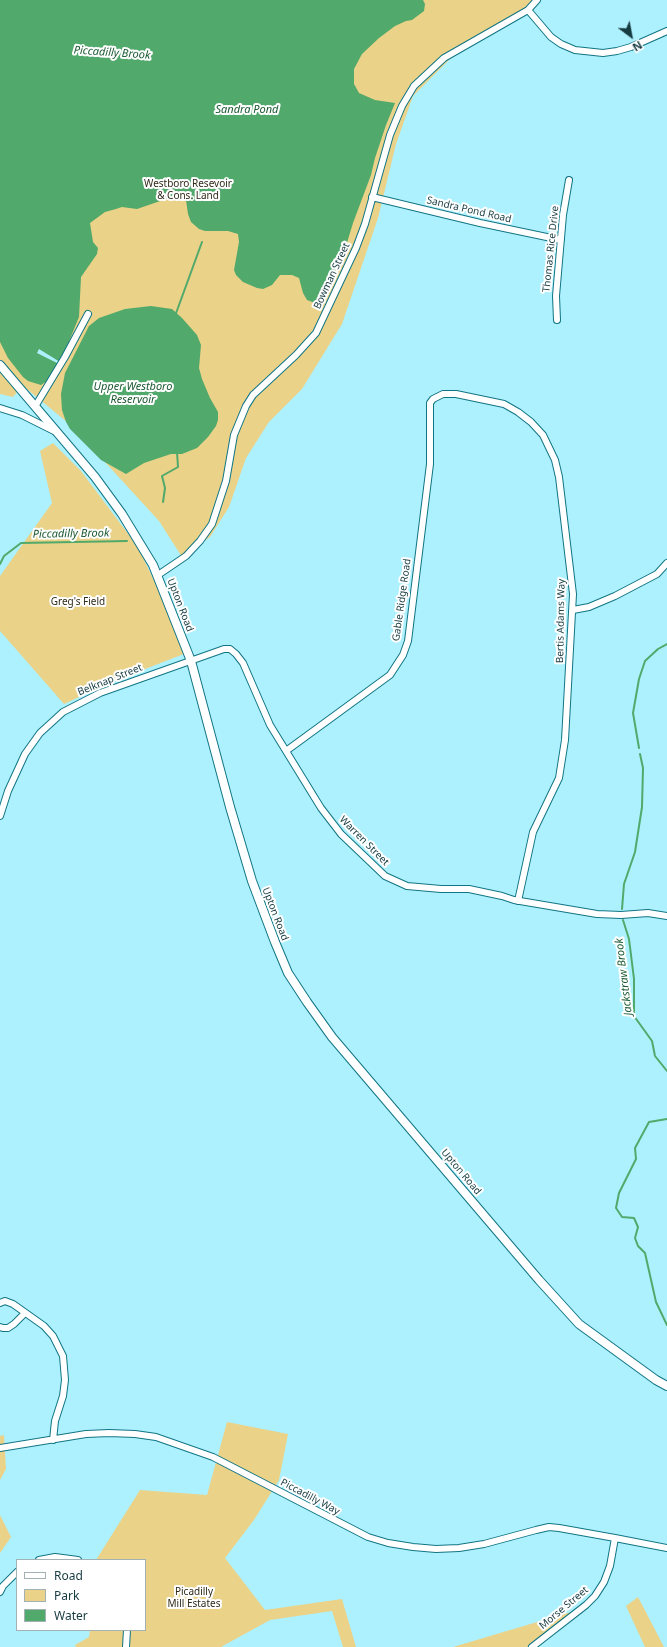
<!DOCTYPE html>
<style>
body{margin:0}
#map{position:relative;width:667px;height:1647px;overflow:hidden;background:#aef1fe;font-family:"Noto Sans",sans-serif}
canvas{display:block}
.legend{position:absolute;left:16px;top:1559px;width:130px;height:72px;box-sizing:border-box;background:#fff;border:1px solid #a2b1b3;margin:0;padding:5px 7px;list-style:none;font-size:12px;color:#163b41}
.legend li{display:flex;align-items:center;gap:8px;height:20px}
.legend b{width:20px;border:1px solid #a2b1b3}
.north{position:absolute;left:611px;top:16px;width:40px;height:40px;-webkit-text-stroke:3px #fff;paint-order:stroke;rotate:148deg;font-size:11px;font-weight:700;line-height:16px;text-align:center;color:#163b41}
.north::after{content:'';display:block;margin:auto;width:14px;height:18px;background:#163b41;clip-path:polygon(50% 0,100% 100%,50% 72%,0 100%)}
</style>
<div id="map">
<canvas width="667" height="1647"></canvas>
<ul class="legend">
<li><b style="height:5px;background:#fff"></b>Road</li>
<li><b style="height:11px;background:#ead288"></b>Park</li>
<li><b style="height:11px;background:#51a96b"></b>Water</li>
</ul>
<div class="north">N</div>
</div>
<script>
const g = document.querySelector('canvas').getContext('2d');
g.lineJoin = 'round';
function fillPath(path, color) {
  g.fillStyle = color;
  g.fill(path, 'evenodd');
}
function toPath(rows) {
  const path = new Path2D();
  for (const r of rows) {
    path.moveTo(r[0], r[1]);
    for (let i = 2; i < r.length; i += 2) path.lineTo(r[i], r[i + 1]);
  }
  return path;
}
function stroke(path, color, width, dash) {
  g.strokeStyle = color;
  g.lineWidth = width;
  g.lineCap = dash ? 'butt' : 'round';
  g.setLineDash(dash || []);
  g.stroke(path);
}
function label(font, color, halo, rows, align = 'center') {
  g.font = font + ' "Noto Sans",sans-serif';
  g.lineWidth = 4;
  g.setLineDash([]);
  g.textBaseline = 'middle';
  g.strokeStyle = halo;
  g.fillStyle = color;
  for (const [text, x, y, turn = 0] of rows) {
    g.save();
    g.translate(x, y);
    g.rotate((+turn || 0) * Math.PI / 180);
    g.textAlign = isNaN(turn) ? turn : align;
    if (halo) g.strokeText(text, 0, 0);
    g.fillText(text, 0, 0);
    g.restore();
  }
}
fillPath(toPath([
 [0,0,538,0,536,3,468,41,413,96,396,144,378,218,342,324,302,389,269,422,246,458,229,507,210,537,182,557,159,521,104,461,67,422,11,376,0,360],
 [0,366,21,387,13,397,0,394],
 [53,443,81,471,138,547,159,591,184,654,114,681,64,704,0,631,0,576,52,503,40,451],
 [227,1422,288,1434,279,1480,254,1520,225,1558,265,1610,342,1599,356,1647,343,1647,332,1611,270,1620,221,1647,76,1647,75,1645,89,1637,90,1630,145,1630,145,1560,96,1560,140,1490,207,1495],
 [4,1435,6,1469,0,1480,0,1436],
 [0,1515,11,1537,0,1553],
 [638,1597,664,1647,645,1647,626,1606],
 [581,1609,532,1647,453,1647]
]), '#ead288');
fillPath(toPath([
 [0,0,423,0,425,4,424,11,412,20,406,21,395,26,379,38,362,54,354,69,354,84,359,93,375,100,395,103,386,125,375,158,371,175,353,223,342,259,334,276,324,290,321,300,315,303,307,300,303,293,299,278,292,275,280,275,272,285,263,289,257,288,243,282,236,275,234,270,239,242,238,234,228,231,205,231,199,229,191,222,188,214,186,200,182,197,166,199,137,209,122,207,116,209,105,212,90,223,93,242,98,248,97,254,81,277,79,317,63,356,50,379,41,385,28,381,23,377,8,358,0,342],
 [151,306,172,309,182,318,197,335,201,345,199,368,202,379,210,398,218,412,218,420,216,426,208,437,197,448,182,454,171,454,144,463,126,474,101,460,70,429,66,422,62,410,61,394,65,373,89,326,99,318,125,309]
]), '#51a96b');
fillPath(toPath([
 [39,349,60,362,59,364,37,353]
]), '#aef1fe');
stroke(toPath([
 [175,316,202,242],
 [163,502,165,488,162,476,178,467,177,452],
 [0,564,4,556,21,543,127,541],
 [639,748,633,713,639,679,645,661,658,649,667,644],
 [622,909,624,884,635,852,642,807,643,768,640,754],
 [623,920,629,939,634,979,634,1016,652,1041,655,1056,667,1071],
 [667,1119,649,1122,635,1148,636,1159,619,1193,616,1208,622,1217,634,1218,638,1227,635,1238,638,1246,645,1253,656,1302,667,1325]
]), '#51a96b', 2);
const street = toPath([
 [528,10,551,37,561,44,575,50,603,53,617,51,631,47,667,31],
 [372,197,480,223,561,240],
 [557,320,556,296,563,215,569,180],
 [36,405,65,357,88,314],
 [0,408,22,415,54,431],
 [158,575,186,556,200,541,212,524,226,481,234,435,246,406,253,395,296,355,316,333,356,248,365,224,390,135,402,106,414,86,444,58,528,10,537,0],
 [573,610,589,607,615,596,657,574,667,563],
 [286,751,390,675,403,655,408,641,430,464,430,403,433,399,443,394,456,394,504,404,518,412,531,422,543,435,555,460,559,477,573,594,565,740,559,778,533,832,518,901],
 [0,816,8,791,25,754,40,733,63,712,100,693,224,649,230,649,236,654,243,663,270,725,321,808,341,834,385,876,407,886,441,889,469,889,502,896,514,900,597,914,621,915,648,913,667,916],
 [0,1303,5,1301,13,1304,44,1326,53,1336,63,1356,65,1380,63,1396,55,1421,53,1440],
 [0,1327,3,1328,8,1328,14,1324,25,1313],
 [0,1448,86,1434,109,1433,135,1434,156,1437,213,1457,368,1537,388,1543,413,1547,436,1549,459,1548,484,1544,536,1530,549,1527,559,1528,615,1538],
 [39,1560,55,1557,78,1560],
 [0,1592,3,1586,17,1572],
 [126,1647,127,1630],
 [532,1647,586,1605,595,1596,604,1582,610,1566,615,1538,667,1548]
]);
const secondary = toPath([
 [0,365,95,477,122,514,153,565,191,661,230,807,252,881,275,942,288,973,307,1002,332,1037,539,1280,579,1324,656,1380,667,1386]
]);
stroke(street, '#117584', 8);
stroke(secondary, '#117584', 10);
stroke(street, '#fff', 6);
stroke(secondary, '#fff', 8);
label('10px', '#2f2918', '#fff', [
 ["Westboro Resevoir",188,184],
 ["& Cons. Land",188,196],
 ["Greg's Field",78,602],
 ["Picadilly",194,1592],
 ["Mill Estates",194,1604]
]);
label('10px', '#163b41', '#fff', [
 ["Sandra Pond Road",469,210,13],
 ["Thomas Rice Drive",551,249,-84],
 ["Bowman Street",332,276,-65],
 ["Gable Ridge Road",402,600,-82],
 ["Upton Road",180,605,69],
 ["Bertis Adams Way",561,621,-89],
 ["Belknap Street",110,680,-22],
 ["Warren Street",364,841,45],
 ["Upton Road",275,914,69],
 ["Upton Road",461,1172,50],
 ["Piccadilly Way",310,1497,28],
 ["Morse Street",564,1608,-40]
]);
label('italic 11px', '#19582f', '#fff', [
 ["Piccadilly Brook",112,53,4],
 ["Sandra Pond",247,110],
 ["Upper Westboro",133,387],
 ["Reservoir",133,400],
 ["Piccadilly Brook",71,534,-1],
 ["Jackstraw Brook",624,977,-97]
]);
</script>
